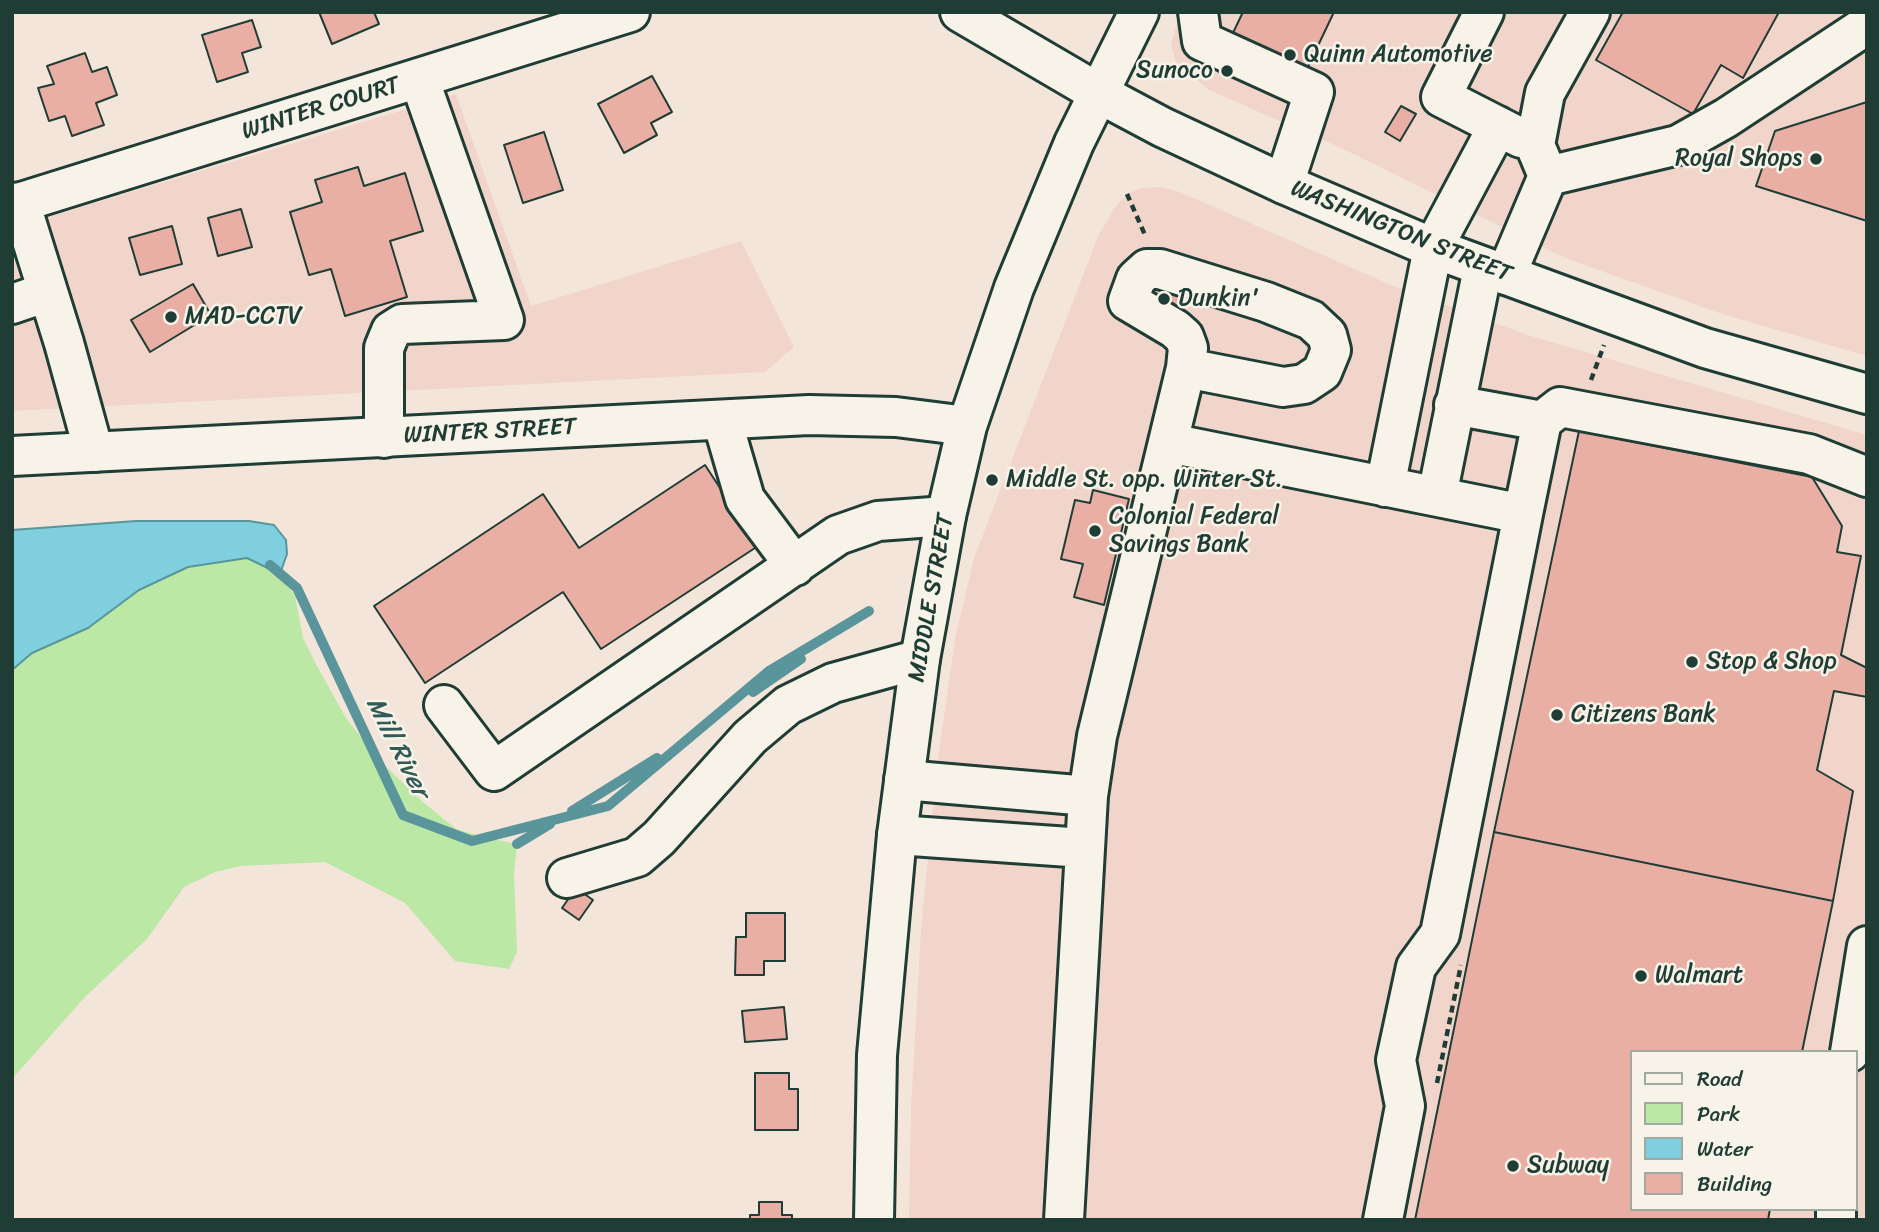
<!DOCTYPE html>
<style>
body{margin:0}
#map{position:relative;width:1879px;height:1232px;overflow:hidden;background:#f4e5db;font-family:Sriracha,sans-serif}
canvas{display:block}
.frame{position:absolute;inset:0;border:14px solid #1f3d34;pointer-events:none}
.legend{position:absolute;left:1630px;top:1050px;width:228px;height:161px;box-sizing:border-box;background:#f7f3e8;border:2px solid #a1aaa0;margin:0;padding:9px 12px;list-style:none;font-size:21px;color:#1f3d34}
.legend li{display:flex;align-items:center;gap:14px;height:35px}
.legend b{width:35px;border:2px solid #a1aaa0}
</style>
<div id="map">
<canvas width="1879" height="1232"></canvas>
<div class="frame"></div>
<ul class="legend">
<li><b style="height:9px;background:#f7f3e8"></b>Road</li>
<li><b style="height:19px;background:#bce8a6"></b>Park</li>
<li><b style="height:19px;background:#80cfde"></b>Water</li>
<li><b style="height:19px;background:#e9afa5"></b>Building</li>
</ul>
</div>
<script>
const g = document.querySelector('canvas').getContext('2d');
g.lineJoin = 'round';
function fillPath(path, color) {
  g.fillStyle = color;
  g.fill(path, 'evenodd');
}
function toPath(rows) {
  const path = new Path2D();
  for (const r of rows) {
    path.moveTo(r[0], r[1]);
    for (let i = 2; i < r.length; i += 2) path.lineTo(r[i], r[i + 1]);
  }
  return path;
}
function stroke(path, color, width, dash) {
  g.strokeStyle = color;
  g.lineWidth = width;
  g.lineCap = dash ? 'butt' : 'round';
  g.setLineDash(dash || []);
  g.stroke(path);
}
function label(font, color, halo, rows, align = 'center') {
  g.font = font + ' Sriracha,sans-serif';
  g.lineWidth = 5;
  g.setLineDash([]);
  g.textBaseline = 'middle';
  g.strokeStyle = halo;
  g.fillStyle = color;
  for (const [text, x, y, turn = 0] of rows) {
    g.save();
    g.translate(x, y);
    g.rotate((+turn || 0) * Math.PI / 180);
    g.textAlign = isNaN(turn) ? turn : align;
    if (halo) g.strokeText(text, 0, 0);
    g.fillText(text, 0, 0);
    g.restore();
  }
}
fillPath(toPath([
 [1184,12,1867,12,1867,356,1722,314,1565,258,1341,148,1209,90,1176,63,1171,44,1177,24],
 [456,94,531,306,741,241,794,347,765,372,12,411,12,228],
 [1162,187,1180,192,1389,284,1528,335,1867,435,1867,1220,909,1220,911,1107,921,929,938,758,955,639,974,558,1099,234,1116,206,1127,194,1141,188],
 [1632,1052,1856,1052,1856,1209,1632,1209]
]), '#f1d5cb');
fillPath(toPath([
 [248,558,280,574,295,596,303,638,317,666,346,718,378,759,423,802,456,829,488,838,517,844,514,873,517,952,509,969,455,961,405,903,325,862,241,866,215,872,184,887,147,939,86,996,12,1079,12,670,32,653,88,628,139,590,188,567]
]), '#bce8a6');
const water = toPath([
 [136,521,249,521,274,525,286,540,287,554,280,574,247,558,188,567,139,590,88,628,32,653,12,670,12,530,136,521]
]);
fillPath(water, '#80cfde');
stroke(water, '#59959a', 2);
stroke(toPath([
 [270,565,297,588,403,815,472,841,608,806,769,671,869,611],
 [753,692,801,659],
 [572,811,657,758],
 [517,844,550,824]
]), '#59959a', 10);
const building = toPath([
 [319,12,374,12,379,24,332,44,319,12],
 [1243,12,1334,12,1305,73,1231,37,1243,12],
 [1623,12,1779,12,1743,78,1721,65,1693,114,1596,60,1623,12],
 [252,20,261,47,242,53,248,72,217,82,202,35,252,20],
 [85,53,92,72,107,67,117,95,96,103,104,125,72,136,65,116,49,121,38,88,54,84,47,66,85,53],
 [652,76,672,112,651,123,657,135,624,153,598,104,652,76],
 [1867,102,1867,221,1756,186,1775,131,1867,102],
 [1401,106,1416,114,1400,141,1385,132,1401,106],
 [544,132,563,190,523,203,504,145,544,132],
 [358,167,364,186,405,173,423,231,390,241,407,297,345,316,331,269,309,275,290,212,322,202,315,180,358,167],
 [241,209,252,247,218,256,208,218,241,209],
 [172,226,182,264,140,275,129,238,172,226],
 [1156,283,1183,299,1172,316,1145,300,1156,283],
 [193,284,211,315,150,352,131,320,193,284],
 [1579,431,1812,477,1842,526,1837,552,1861,556,1841,655,1867,668,1867,697,1834,691,1817,770,1853,791,1833,901,1494,832,1579,431],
 [705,465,758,546,601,649,563,592,425,683,374,606,543,494,579,548,705,465],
 [1093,490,1129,499,1104,605,1074,597,1083,564,1061,559,1075,500,1090,503,1093,490],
 [1494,832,1833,901,1802,1052,1632,1052,1632,1209,1770,1209,1768,1220,1415,1220,1494,832],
 [576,888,593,900,579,920,562,908,576,888],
 [746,913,785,913,785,961,764,961,764,975,735,975,736,937,746,937,746,913],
 [784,1007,787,1039,745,1042,742,1011,784,1007],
 [755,1073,789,1073,789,1089,798,1089,798,1130,755,1130,755,1073],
 [759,1202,782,1202,782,1215,792,1215,792,1220,750,1220,750,1215,759,1215,759,1202]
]);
fillPath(building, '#e9afa5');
stroke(building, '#1f3d34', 2);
const minor = toPath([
 [1198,12,1202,41,1314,92,1284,184],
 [1484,12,1441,97,1521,138],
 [1548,176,1678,145,1726,118,1867,25],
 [20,202,64,343,94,452],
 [12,205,630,12],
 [1506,275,1548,176,1535,145,1545,93,1590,12],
 [12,304,47,292],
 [1454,405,1542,421,1560,407,1809,454,1867,477],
 [722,420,745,499,795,566],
 [384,438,384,348,391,331,402,324,504,320,419,78],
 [1169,443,1523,514,1440,934,1416,967,1396,1060,1405,1106,1383,1220],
 [1385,487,1433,248,1498,126],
 [1437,496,1483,268],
 [1523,514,1542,421],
 [444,705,494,771,838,535,878,521,946,516],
 [904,780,1088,796],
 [897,835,1084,848],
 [567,878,637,857,659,838,750,737,788,705,833,683,920,659],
 [1850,1052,1867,946],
 [1064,1220,1088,796,1097,736,1186,368,1283,387,1304,384,1322,372,1331,350,1327,335,1311,320,1266,302,1160,269,1147,269,1136,279,1128,301,1175,329,1184,337,1188,348,1186,368],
 [1836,1220,1836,1209]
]);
const major = toPath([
 [960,12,1100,94,1162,127,1284,184,1433,248,1705,348,1867,394],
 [12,456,809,415,896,417,967,426],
 [874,1220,877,1055,897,835,920,659,946,516,967,426,1014,288,1074,143,1139,12]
]);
stroke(minor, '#1f3d34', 44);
stroke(major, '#1f3d34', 44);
stroke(toPath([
 [1127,194,1145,235],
 [1591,380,1604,345],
 [1437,1083,1461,965]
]), '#1f3d34', 4.5, [7, 5]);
stroke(minor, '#f7f3e8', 38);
stroke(major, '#f7f3e8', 38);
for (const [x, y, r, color] of [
 [1290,55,7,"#1f3d34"],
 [1227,71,7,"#1f3d34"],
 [1816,159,7,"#1f3d34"],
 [1164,299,7,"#1f3d34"],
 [171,317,7,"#1f3d34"],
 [992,480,7,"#1f3d34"],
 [1095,531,7,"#1f3d34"],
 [1692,662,7,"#1f3d34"],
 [1557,715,7,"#1f3d34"],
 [1641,976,7,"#1f3d34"],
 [1513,1166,7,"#1f3d34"]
]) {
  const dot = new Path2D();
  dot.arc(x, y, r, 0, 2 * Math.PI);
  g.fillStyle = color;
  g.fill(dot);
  stroke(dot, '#f7f3e8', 2.5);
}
label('24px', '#1f3d34', '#f7f3e8', [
 ["Quinn Automotive",1304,55],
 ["Sunoco",1213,71,"right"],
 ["Royal Shops",1802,159,"right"],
 ["Dunkin'",1178,299],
 ["MAD-CCTV",185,317],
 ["Middle St. opp. Winter St.",1006,480],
 ["Colonial Federal",1109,517],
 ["Savings Bank",1109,545],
 ["Stop & Shop",1706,662],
 ["Citizens Bank",1571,715],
 ["Walmart",1655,976],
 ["Subway",1527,1166]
], 'left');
label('24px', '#1f3d34', '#f7f3e8', [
 ["WINTER COURT",321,109,-17],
 ["WASHINGTON STREET",1401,232,22],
 ["WINTER STREET",490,432,-3],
 ["MIDDLE STREET",932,598,-80]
]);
label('italic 26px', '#325a56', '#f7f3e8', [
 ["Mill River",397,748,63]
]);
</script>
